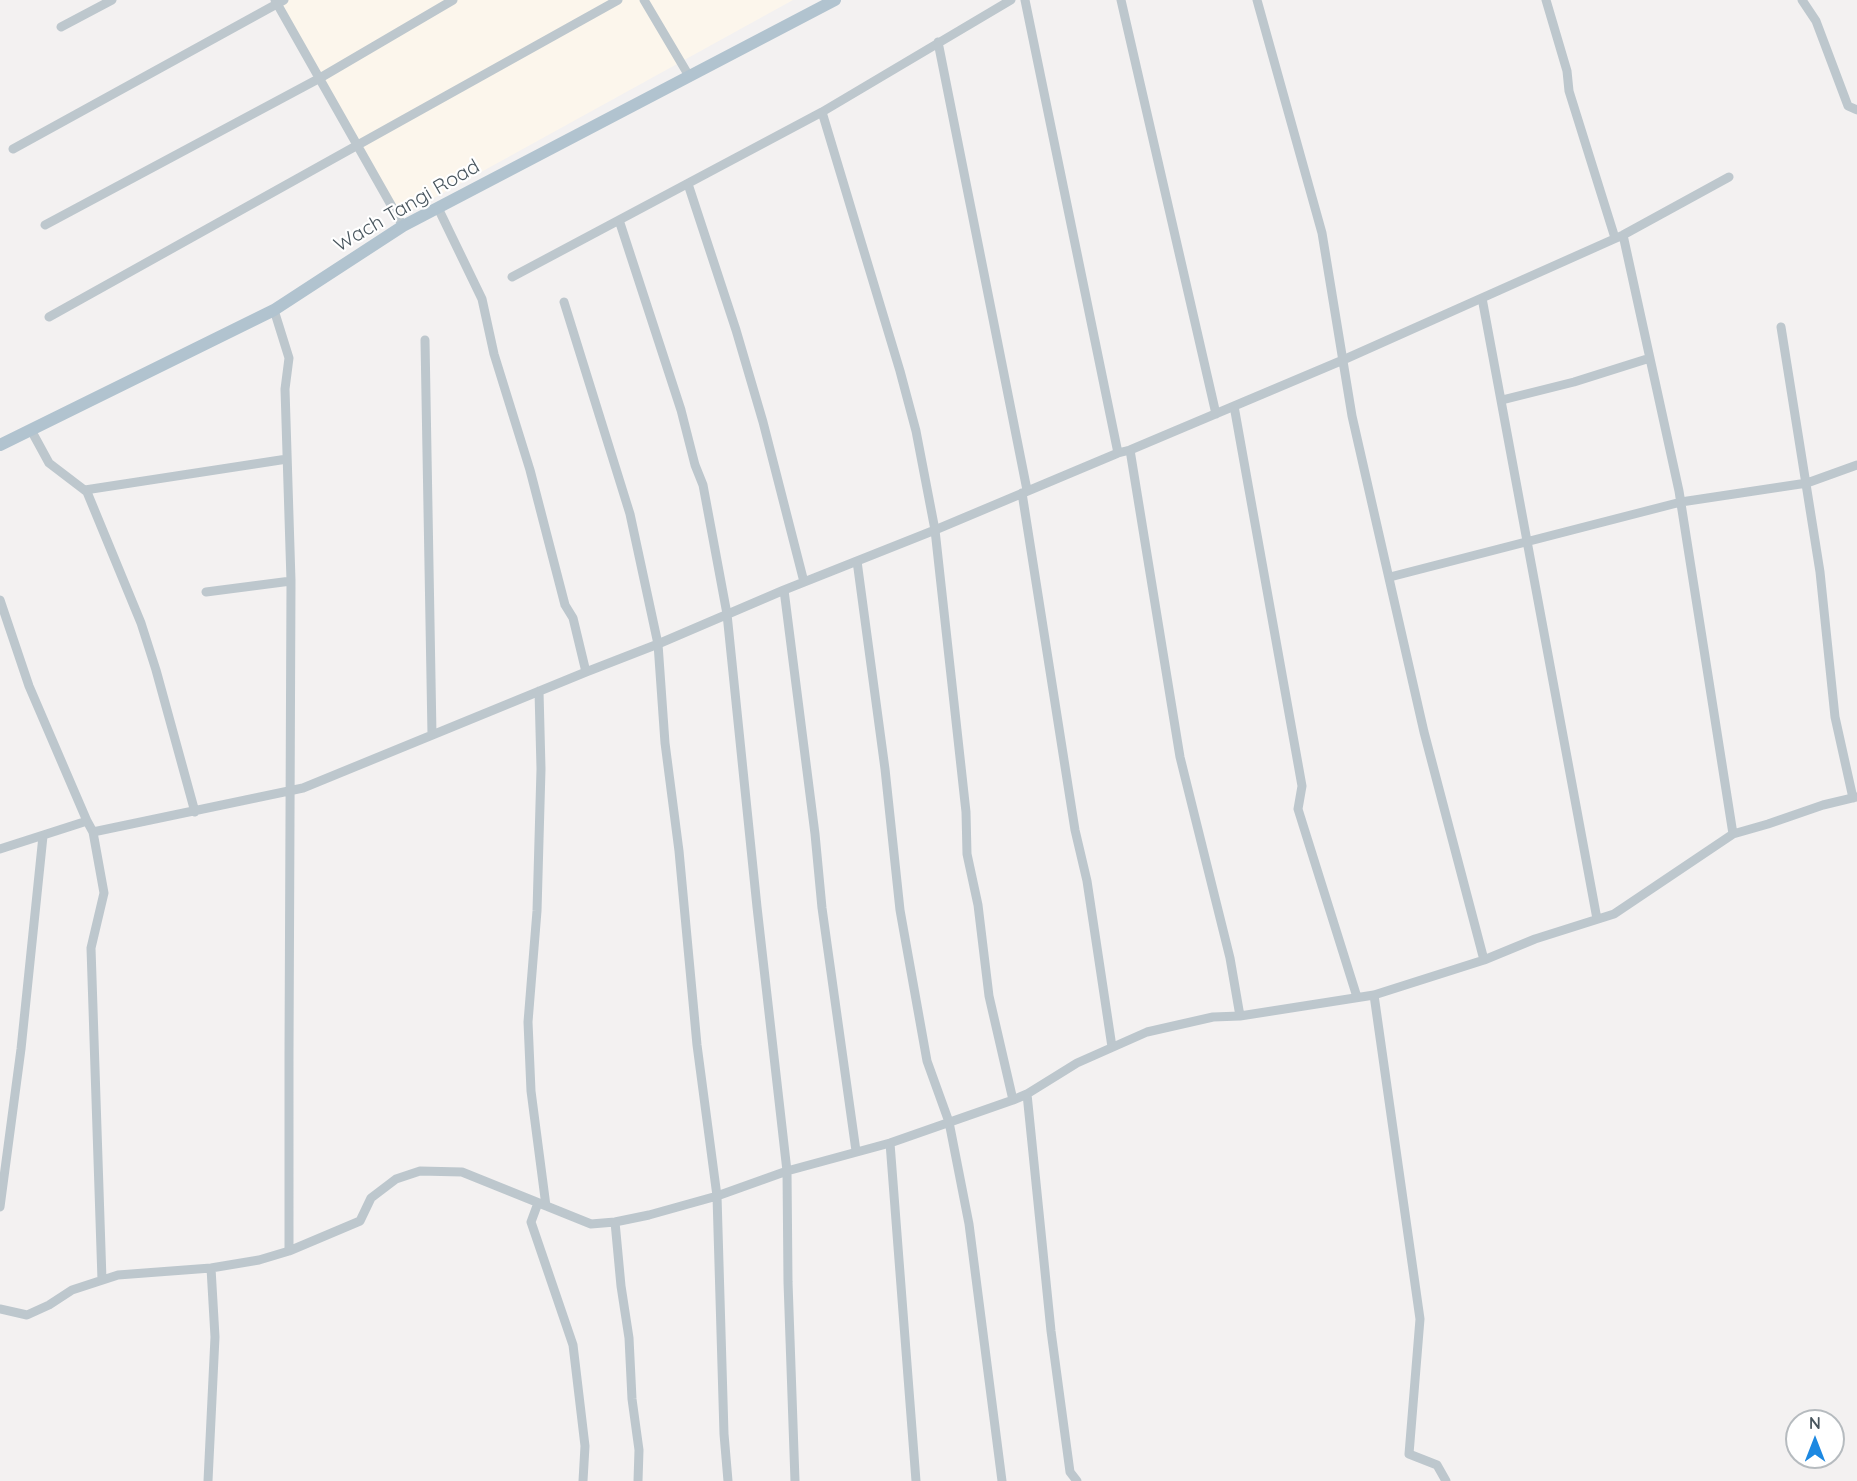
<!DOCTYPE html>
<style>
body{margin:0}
#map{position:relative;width:1857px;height:1481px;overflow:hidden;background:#f3f1f1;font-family:Quicksand,sans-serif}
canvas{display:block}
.north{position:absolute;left:1785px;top:1409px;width:60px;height:60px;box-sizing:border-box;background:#fff;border:2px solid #b6bbbf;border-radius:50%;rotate:0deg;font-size:16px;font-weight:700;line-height:24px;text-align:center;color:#49565e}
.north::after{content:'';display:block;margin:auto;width:21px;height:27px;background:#1d88e1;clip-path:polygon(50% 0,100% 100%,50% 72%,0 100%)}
</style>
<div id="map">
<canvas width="1857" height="1481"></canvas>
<div class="north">N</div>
</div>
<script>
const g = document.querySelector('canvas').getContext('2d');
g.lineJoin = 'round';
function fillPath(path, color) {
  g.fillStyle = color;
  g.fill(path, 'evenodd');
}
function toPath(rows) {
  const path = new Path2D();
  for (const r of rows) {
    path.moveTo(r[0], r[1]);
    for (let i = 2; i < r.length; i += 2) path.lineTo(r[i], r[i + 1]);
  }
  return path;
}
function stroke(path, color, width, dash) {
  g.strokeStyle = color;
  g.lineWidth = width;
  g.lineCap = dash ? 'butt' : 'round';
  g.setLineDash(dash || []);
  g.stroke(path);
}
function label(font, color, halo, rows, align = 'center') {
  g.font = font + ' Quicksand,sans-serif';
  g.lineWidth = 4.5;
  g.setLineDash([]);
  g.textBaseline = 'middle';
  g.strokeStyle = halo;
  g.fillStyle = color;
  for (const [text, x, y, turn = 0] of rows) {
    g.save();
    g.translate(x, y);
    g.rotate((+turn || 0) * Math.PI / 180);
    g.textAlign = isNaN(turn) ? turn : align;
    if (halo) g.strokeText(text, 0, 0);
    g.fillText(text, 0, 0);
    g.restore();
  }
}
fillPath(toPath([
 [274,0,793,0,396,219]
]), '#fcf6ec');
stroke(toPath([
 [275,0,403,226],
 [644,0,689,76],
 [1025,0,1118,453],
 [1121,0,1216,414],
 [1257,0,1322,233,1352,416,1424,732,1484,960],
 [1546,0,1567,71,1569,91,1615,238],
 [1802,0,1816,21,1848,106,1857,110],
 [61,27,112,0],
 [938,42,1027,490],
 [822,112,900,371,916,431,935,530,966,812,967,854,978,905,989,996,1013,1100],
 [13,149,284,0],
 [688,184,736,330,763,422,804,582],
 [438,208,482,299,494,354,530,470,565,605,573,618,586,672],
 [619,220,681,410,695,465,703,485,727,614,757,907,787,1171,788,1282,795,1481],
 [45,225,320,78,453,0],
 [1623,235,1679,491,1733,834],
 [512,277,822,112,1011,0],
 [1482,298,1597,919],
 [564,302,630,514,658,644,665,743,679,851,697,1045,717,1196,724,1434,728,1481],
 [274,310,289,358,285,389,291,581,289,1053,289,1251],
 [49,317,618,0],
 [1781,327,1820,572,1835,717,1853,798],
 [425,340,432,735],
 [1502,400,1574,382,1650,358],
 [1234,406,1302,786,1298,809,1357,997],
 [31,430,49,463,87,492,141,623,156,670,195,812],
 [1130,450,1180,757,1230,958,1240,1016],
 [85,490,287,459],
 [1022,493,1075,830,1087,881,1112,1047],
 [857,561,885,769,900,910,927,1061,949,1122,969,1224,1002,1481],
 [1390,577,1681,502,1807,483,1857,465],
 [784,590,815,834,822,908,856,1151],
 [206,592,291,581],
 [0,600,29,686,87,821],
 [539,691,541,769,537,911,528,1022,531,1091,546,1206],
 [93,832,104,893,91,948,102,1280],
 [0,849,87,821,93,832,303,788,586,672,658,644,784,590,935,530,1118,453,1130,450,1343,360,1623,235,1729,177],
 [1374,995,1420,1319,1409,1454,1437,1465,1446,1481],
 [1027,1094,1051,1331,1070,1472,1077,1481],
 [890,1143,916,1481],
 [538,1203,531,1222,573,1345,585,1446,583,1481],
 [0,1207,21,1049,43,836],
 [615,1222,621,1286,629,1338,632,1399,639,1450,638,1481],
 [0,1309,27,1315,49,1305,72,1290,118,1275,211,1268,259,1260,289,1251,360,1221,371,1198,396,1179,420,1171,462,1172,591,1224,615,1222,649,1215,717,1196,787,1171,890,1143,1013,1100,1027,1094,1077,1063,1147,1032,1213,1017,1240,1016,1374,995,1484,960,1535,939,1614,914,1733,834,1768,824,1823,805,1857,797],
 [208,1481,215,1337,211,1268]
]), '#bdc7cd', 9);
stroke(toPath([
 [0,445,274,310,403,226,835,0]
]), '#b1c3cf', 12);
label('20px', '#49565e', '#fff', [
 ["Wach Tangi Road",407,206,-30]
]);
</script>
